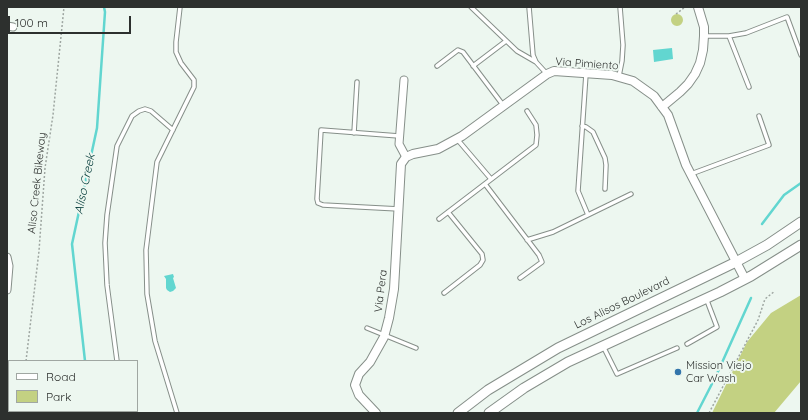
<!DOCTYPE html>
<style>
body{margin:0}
#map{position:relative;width:808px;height:420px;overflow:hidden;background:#edf7f0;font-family:Quicksand,sans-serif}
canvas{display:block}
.frame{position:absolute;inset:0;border:8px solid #2d302e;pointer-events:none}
.legend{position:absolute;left:8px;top:360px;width:130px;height:52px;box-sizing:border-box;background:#edf7f0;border:1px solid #a0a7a2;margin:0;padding:5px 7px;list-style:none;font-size:12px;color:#2d302e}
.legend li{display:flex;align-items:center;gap:8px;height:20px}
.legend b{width:20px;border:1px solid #a0a7a2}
.scale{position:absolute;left:8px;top:16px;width:123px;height:18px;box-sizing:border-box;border:2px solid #2d302e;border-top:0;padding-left:5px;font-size:12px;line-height:14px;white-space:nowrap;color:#2d302e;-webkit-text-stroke:3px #edf7f0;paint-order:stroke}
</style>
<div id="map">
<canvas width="808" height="420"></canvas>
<div class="frame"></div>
<ul class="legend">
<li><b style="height:5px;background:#fff"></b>Road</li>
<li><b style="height:11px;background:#c3d182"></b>Park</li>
</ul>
<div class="scale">100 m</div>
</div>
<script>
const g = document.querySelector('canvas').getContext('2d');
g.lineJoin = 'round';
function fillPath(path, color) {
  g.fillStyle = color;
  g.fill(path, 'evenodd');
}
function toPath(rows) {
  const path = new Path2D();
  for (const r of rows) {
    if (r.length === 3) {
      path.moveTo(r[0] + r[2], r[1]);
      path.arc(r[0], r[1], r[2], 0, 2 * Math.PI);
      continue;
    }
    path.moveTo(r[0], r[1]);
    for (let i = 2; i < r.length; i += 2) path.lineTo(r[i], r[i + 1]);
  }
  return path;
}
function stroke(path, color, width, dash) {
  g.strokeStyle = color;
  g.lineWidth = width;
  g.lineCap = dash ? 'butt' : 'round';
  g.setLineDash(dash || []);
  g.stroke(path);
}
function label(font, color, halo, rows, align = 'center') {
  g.font = font + ' Quicksand,sans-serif';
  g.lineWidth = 4;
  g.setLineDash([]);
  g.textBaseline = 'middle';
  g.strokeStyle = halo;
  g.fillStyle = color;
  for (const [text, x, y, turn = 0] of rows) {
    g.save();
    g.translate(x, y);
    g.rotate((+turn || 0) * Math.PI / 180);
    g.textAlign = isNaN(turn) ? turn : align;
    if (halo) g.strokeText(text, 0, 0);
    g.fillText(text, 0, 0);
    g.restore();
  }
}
fillPath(toPath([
 [677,20,6],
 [801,295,801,381,774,413,712,413,747,342,771,313]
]), '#c3d182');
fillPath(toPath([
 [672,48,673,59,654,62,653,50],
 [173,274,174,277,173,278,176,288,173,291,170,292,167,290,166,288,166,279,164,276]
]), '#62d6d0');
stroke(toPath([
 [762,224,784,195,801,183],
 [85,361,72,244,97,128,105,12,104,7],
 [68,413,69,411],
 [697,413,716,376,751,298]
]), '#62d6d0', 2.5);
const service = toPath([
 [471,7,517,51,536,62],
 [529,7,533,55,536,62,547,74],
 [705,36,729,36,746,33,787,17,801,55],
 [729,36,749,87],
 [437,66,458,50,463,52,503,105],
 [473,66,506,41],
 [586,74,578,191,588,215],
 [619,76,622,61,623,45,620,7],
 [582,126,586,127,593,132,605,158,606,165,605,189],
 [354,133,357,82],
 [457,139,491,179],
 [691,174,769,145,759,116],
 [485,184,539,255,542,262,520,278],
 [399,209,323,205,318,203,317,199,321,130,399,136],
 [439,219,536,145,537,135,536,125,527,111],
 [527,240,553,232,631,194],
 [444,293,480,265,483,260,482,254,448,212],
 [367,328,416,348],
 [687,344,717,327,706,298],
 [603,346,617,374,677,348],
 [117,361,107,285,105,243,107,215,117,146,132,116,139,111,145,109,151,111,173,130],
 [130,411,131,413],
 [177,413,155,341,147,294,146,250,157,162,194,87,194,80,181,63,176,52,176,42,180,7]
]);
const minor = toPath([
 [7,26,13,27],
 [404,80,399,144,406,157],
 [7,257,9,266,7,290]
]);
const tertiary = toPath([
 [662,107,680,92,688,84,695,74,700,63,703,50,704,36,704,27,698,7],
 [376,413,359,395,355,385,359,374,370,362,384,337,389,318,394,289,401,164,406,157,413,154,438,149,462,136,547,74,554,71,612,75,633,81,654,96,668,115,686,165,745,279]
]);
const secondary = toPath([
 [458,413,488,390,558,348,736,262,767,245,801,222],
 [489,413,524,388,568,362,720,292,751,276,801,245]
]);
stroke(service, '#868f89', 5.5);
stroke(minor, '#868f89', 9);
stroke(tertiary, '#868f89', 10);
stroke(secondary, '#868f89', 11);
stroke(toPath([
 [676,14,685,7],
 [26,361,39,251,45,168,53,115,64,7],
 [21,413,21,411],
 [709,413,758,320,765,299,775,291]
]), '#9ea6a1', 1.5, [2, 2]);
stroke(service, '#fff', 3.5);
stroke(minor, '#fff', 7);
stroke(tertiary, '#fff', 8);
stroke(secondary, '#fff', 9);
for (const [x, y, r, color] of [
 [678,372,4,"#3375ab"]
]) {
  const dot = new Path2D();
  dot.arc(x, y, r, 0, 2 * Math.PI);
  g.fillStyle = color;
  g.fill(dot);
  stroke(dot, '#edf7f0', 1.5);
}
label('11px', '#2d302e', '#edf7f0', [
 ["Via Pimiento",587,64,4],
 ["Aliso Creek Bikeway",37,183,-84],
 ["Via Pera",381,291,-83],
 ["Los Alisos Boulevard",622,303,-26]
]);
label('11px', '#2d302e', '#edf7f0', [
 ["Mission Viejo",686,366],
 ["Car Wash",686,379]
], 'left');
label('italic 12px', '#003937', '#edf7f0', [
 ["Aliso Creek",85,184,-78]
]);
</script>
